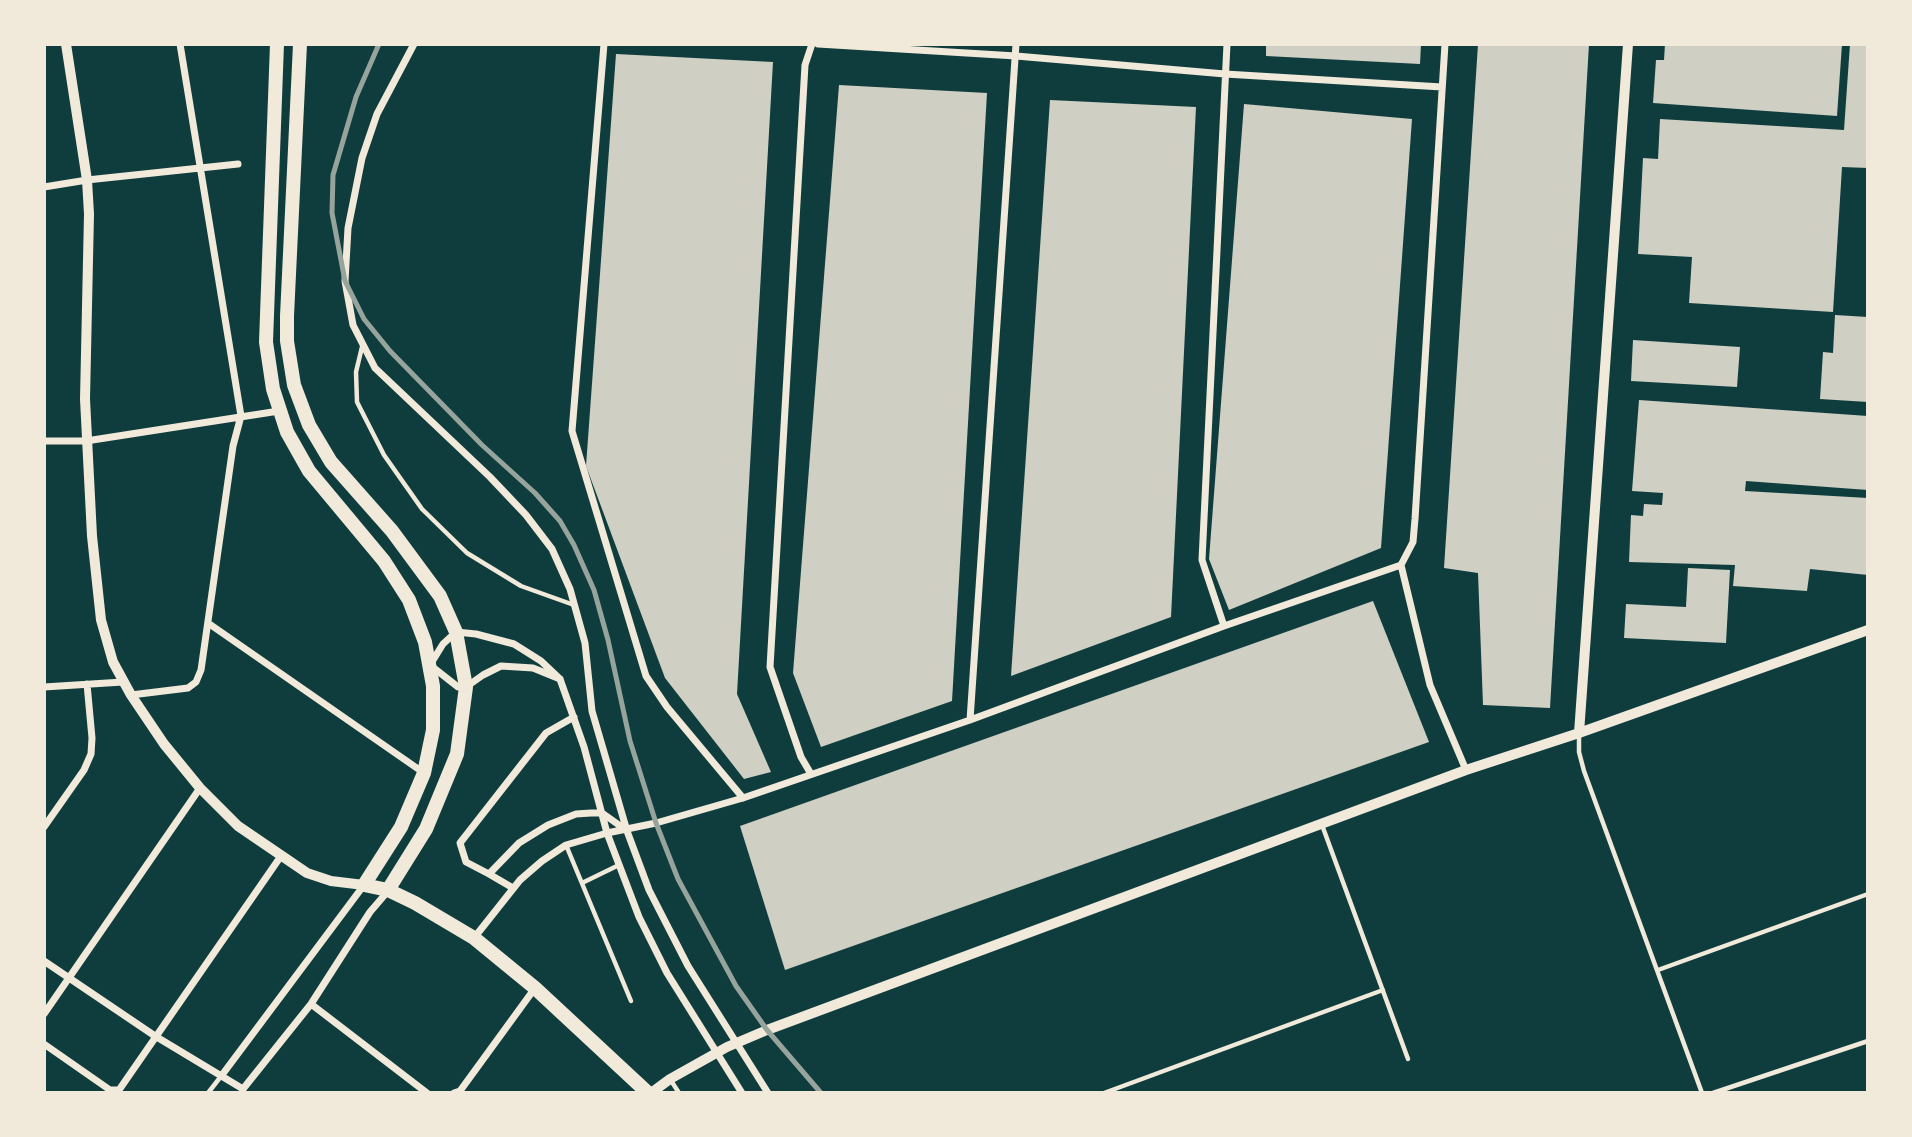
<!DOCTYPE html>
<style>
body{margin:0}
#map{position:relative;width:1912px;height:1137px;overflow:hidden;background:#0f3d3e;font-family:"Open Sans",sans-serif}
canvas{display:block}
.frame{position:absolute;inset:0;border:46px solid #f1e9da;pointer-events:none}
</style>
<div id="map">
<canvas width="1912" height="1137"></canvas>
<div class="frame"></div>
</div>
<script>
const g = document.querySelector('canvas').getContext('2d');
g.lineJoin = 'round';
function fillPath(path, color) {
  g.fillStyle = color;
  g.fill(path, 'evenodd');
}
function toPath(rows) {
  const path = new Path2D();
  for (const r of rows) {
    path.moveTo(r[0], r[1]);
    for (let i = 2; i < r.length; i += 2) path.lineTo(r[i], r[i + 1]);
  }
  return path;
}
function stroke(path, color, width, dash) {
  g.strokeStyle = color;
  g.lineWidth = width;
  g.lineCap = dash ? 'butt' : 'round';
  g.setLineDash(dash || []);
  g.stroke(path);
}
fillPath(toPath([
 [1266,44,1421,44,1420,64,1266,56],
 [1478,44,1589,44,1550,708,1483,705,1478,573,1444,568],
 [1665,44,1842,44,1837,116,1653,103,1656,60,1664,60],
 [1850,44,1868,44,1868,168,1842,167,1833,312,1689,303,1692,257,1638,254,1643,158,1658,159,1660,119,1844,130],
 [616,54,773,62,737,694,771,772,744,779,665,678,586,466],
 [839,85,987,93,952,701,821,747,793,673],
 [1050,100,1196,107,1171,617,1011,676],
 [1244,104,1412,119,1381,548,1229,610,1209,559],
 [1835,315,1868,317,1868,402,1820,399,1823,352,1833,353],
 [1633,340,1740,347,1737,387,1631,381],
 [1639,400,1868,416,1868,490,1746,481,1745,491,1868,498,1868,575,1810,569,1807,591,1733,586,1735,565,1629,562,1631,515,1643,516,1644,504,1662,505,1663,493,1632,491],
 [1688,568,1730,570,1726,643,1624,638,1626,604,1686,607],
 [1373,601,1429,742,785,970,740,826]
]), '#cfcfc3');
stroke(toPath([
 [362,347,356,372,357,402,384,455,422,509,467,553,521,586,574,605],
 [1579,734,1579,752,1584,771,1702,1093],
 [1322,825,1408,1059],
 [566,845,631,1001],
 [582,883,619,865],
 [1658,970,1868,894],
 [670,1079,679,1093],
 [208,1093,222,1075],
 [1104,1093,1383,990],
 [1713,1093,1868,1041]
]), '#f1e9da', 4.5);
stroke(toPath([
 [414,44,377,114,362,158,348,228,345,281,353,325,375,368,490,477,526,515,552,549,570,589,585,643,592,711,627,831,649,890,688,966,768,1093],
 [604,44,572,431,646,676,667,707,743,798],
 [818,44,1016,56,1225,74,1442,87],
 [1445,44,1415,519,1413,542,1401,565,1430,685,1466,770],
 [44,187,87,180,238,164],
 [44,441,86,441,279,411],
 [208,623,424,773],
 [1224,626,1202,560,1227,44],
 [560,679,533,668,501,666,483,675,466,687,458,687,430,665,443,644,456,632,476,634,514,644,541,661,560,679,584,747,607,833,639,917,667,973,742,1093],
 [44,687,123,682],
 [131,695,188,688,196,682,201,670,233,446,241,416,180,44],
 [970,720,1016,44],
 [811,774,801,757,770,667,805,65,812,44],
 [44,827,84,770,91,754,92,738,87,684],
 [489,874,466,862,460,843,546,733,574,717],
 [513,888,489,874,519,843,548,825,576,814,591,813,602,813,626,830],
 [474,938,520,880,542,861,566,845,607,833,656,823,743,798,970,720,1224,626,1401,565],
 [44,961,155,1036,243,1089,311,1004,370,912,388,891],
 [311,1004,427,1093],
 [44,1014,200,788],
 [44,1044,110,1090,119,1090,281,856],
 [222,1075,364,885],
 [454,1093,460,1091,535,988]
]), '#f1e9da', 7);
stroke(toPath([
 [66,44,87,180,89,214,85,399,92,536,101,620,113,662,131,695,164,744,200,788,238,826,307,873,331,881,364,885],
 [1579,733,1628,44],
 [651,1093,670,1079,727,1047,767,1030,1466,770,1579,733,1868,630]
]), '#f1e9da', 10);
stroke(toPath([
 [277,44,266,342,273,389,287,432,309,471,384,561,409,600,425,642,433,686,433,730,424,773,401,827,364,885,388,890,415,903,474,938,535,988,648,1093],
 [300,44,287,316,287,341,294,385,309,425,331,462,392,531,440,596,456,632,466,687,457,754,426,829,388,890]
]), '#f1e9da', 14);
stroke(toPath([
 [379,44,356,97,333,175,332,213,345,281,364,319,390,351,482,445,535,493,560,521,574,545,594,590,608,640,630,741,656,823,678,879,736,986,767,1030,821,1093]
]), '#97a49c', 5);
</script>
